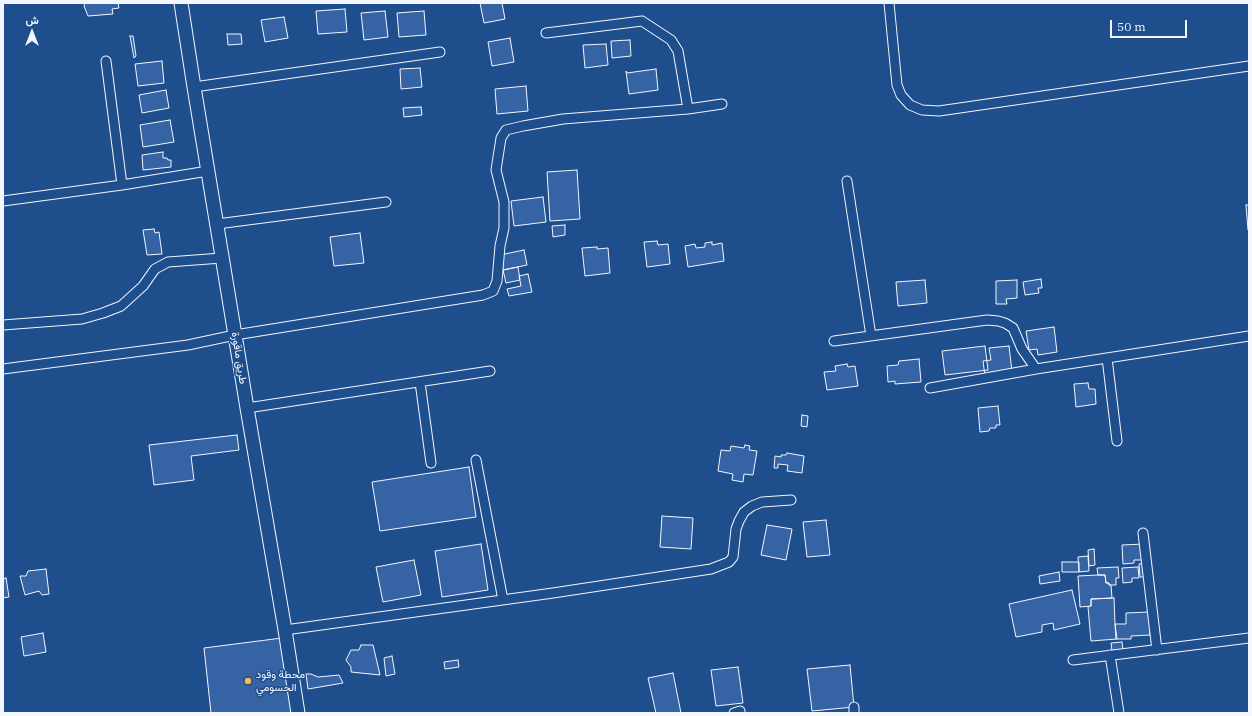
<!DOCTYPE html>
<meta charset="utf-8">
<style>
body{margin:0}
#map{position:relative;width:1252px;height:716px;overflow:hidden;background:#1f4e8c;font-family:"IBM Plex Serif",Vazirmatn,serif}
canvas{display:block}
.frame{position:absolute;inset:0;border:4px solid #f2f6ff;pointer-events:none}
.north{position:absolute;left:12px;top:12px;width:40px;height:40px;-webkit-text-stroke:3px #1f4e8c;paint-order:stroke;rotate:0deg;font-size:11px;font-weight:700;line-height:16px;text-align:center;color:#f2f6ff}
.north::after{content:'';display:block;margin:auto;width:14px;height:18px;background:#f2f6ff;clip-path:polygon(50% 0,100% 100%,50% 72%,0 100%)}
.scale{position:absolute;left:1110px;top:20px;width:77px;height:18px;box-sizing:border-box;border:2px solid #f2f6ff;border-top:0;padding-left:5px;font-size:12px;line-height:14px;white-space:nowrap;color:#f2f6ff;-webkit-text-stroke:3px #1f4e8c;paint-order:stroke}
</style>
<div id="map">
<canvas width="1252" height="716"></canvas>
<div class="frame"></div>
<div class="north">ش</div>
<div class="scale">50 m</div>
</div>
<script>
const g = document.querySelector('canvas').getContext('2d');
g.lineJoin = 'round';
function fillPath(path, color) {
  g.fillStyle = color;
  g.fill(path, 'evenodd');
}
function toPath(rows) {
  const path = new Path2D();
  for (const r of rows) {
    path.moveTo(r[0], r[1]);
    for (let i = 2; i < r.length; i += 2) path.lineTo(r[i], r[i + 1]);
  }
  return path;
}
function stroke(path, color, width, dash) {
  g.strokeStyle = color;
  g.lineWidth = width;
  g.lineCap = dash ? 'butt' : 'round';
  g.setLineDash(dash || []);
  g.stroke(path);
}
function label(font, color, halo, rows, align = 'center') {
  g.font = font + ' "IBM Plex Serif",Vazirmatn,serif';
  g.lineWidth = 3;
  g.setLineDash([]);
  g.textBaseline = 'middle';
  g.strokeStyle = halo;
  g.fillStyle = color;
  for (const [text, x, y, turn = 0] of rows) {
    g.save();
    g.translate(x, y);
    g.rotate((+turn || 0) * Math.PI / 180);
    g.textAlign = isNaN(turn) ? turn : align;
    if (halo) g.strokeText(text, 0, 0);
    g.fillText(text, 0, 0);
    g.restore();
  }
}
const building = toPath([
 [85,3,118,3,119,8,112,9,113,14,88,16,84,6,85,3],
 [480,3,502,3,505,19,484,23,480,3],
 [345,9,347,32,318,34,316,11,345,9],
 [385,11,388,37,364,40,361,13,385,11],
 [424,11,426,35,399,37,397,13,424,11],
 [284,17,288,38,265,42,261,20,284,17],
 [227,34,241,34,242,44,228,45,227,34],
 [130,36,133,36,136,56,134,58,130,36],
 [510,38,514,62,492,66,488,42,510,38],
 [630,40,631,56,612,58,611,41,630,40],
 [606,44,608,65,585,68,583,45,606,44],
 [162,61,164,83,138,86,135,64,162,61],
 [420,68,422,87,401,89,400,69,420,68],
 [656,69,658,90,629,94,626,71,627,73,656,69],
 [526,86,528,111,497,114,495,89,526,86],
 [166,90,169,108,142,113,139,95,166,90],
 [421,107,422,115,404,117,403,108,421,107],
 [170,120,174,142,143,147,140,125,170,120],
 [163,152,163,158,167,158,168,160,171,160,171,167,143,170,142,155,163,152],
 [577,170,580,219,550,221,547,172,577,170],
 [543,197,546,222,514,226,511,201,543,197],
 [1246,205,1249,205,1249,230,1248,230,1246,205],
 [565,225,565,235,553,237,552,226,565,225],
 [154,229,155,233,159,232,162,254,147,255,143,230,154,229],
 [360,233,364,263,334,266,330,237,360,233],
 [657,241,658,245,668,244,670,264,647,267,644,242,657,241],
 [712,242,712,245,722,243,724,261,688,267,685,246,695,244,696,248,705,247,705,243,712,242],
 [597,247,597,249,608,248,610,273,585,276,582,248,597,247],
 [524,250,527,265,503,270,500,255,524,250],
 [518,267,520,280,506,283,503,270,518,267],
 [528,274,532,292,509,296,507,289,521,286,519,276,528,274],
 [1041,279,1042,288,1038,288,1039,293,1025,295,1023,282,1041,279],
 [925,280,927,303,898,306,896,282,925,280],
 [1017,280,1017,298,1006,299,1007,304,996,304,996,281,1017,280],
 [1054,327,1057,352,1038,355,1037,349,1029,350,1026,331,1054,327],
 [985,346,988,370,945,375,942,351,985,346],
 [1009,346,1012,372,985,376,983,361,991,360,989,348,1009,346],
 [919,359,921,382,895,384,895,381,888,382,887,366,898,365,899,361,919,359],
 [847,364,848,367,855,366,858,386,827,390,824,372,836,371,835,366,847,364],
 [1088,383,1089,389,1095,389,1096,404,1076,407,1074,384,1088,383],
 [998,406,1000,425,996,425,996,428,990,428,989,431,980,432,978,408,998,406],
 [802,415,808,416,807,427,801,426,802,415],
 [237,435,239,450,191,456,194,480,154,485,149,445,237,435],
 [745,445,750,446,749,450,757,451,753,475,744,474,743,482,732,480,733,474,718,471,721,450,730,451,731,446,744,448,745,445],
 [787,453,804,456,802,473,787,471,788,465,778,464,778,468,774,468,775,456,781,457,781,455,786,455,787,453],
 [469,467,476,517,380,531,372,482,469,467],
 [662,516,693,518,691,549,660,547,662,516],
 [826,520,830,555,807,557,803,522,826,520],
 [767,525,792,529,786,560,761,555,767,525],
 [481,544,488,590,442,597,435,551,481,544],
 [1144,544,1145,560,1134,560,1134,563,1123,564,1122,545,1144,544],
 [1094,549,1095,565,1089,566,1088,550,1094,549],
 [1088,556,1089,571,1079,572,1078,557,1088,556],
 [414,560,421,595,383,602,376,567,414,560],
 [1062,562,1079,562,1079,572,1062,572,1062,562],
 [1146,563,1147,577,1140,577,1139,564,1146,563],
 [1118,567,1119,578,1116,578,1116,585,1109,585,1109,583,1106,583,1105,575,1098,575,1097,568,1118,567],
 [1138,567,1139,578,1132,578,1132,582,1123,583,1122,568,1138,567],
 [46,569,49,594,42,595,39,591,25,595,20,576,26,576,28,571,46,569],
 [1059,572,1060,581,1040,584,1039,576,1059,572],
 [1098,575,1105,575,1106,583,1109,583,1109,585,1111,585,1112,598,1091,599,1091,606,1080,607,1078,576,1098,575],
 [6,578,9,597,3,598,3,579,6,578],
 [1072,590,1080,624,1054,630,1053,623,1042,625,1042,632,1016,637,1009,604,1072,590],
 [1114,598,1115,624,1117,639,1091,641,1088,607,1091,606,1091,599,1114,598],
 [1149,612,1150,635,1131,636,1131,639,1116,639,1115,624,1126,624,1126,613,1149,612],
 [43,633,46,652,24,656,21,637,43,633],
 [282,638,293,713,211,713,204,648,282,638],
 [1122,642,1123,650,1112,651,1111,643,1122,642],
 [361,645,373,645,380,675,351,672,351,667,346,660,351,650,359,650,361,645],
 [392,656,395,674,386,676,384,658,392,656],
 [458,660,459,667,445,669,444,662,458,660],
 [850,665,854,707,812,711,807,669,850,665],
 [738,667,743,703,716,706,711,670,738,667],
 [673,673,681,713,656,713,648,678,673,673],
 [306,674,311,674,318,677,339,675,343,683,308,689,306,674]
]);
fillPath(building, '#3563a3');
stroke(building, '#f2f6ff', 1);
const street = toPath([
 [889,3,897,85,901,95,910,105,922,110,939,111,1249,66],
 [546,33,642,21,671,40,678,51,688,109],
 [106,61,122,185],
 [194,87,440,52],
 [847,181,871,336],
 [3,201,122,185,208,171],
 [217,224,386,202],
 [3,325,82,319,103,313,121,306,143,286,155,269,168,262,222,258],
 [834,341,987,320,998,321,1005,323,1013,328,1022,349,1036,369],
 [1107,358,1117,441],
 [3,369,188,345,235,335,483,295,493,291,497,281,500,246,504,228,504,202,496,170,501,138,506,130,523,126,563,119,688,109,722,104],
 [420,382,431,463],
 [930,388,1036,369,1249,336],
 [247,408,490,371],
 [476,460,503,600],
 [1143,533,1157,650],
 [285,630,553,593,711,569,729,562,733,557,736,529,739,521,744,512,752,506,762,502,791,500],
 [1110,655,1119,713],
 [1073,660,1249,638],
 [854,707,854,713],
 [734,713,740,711]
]);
const secondary = toPath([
 [181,3,194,87,235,335,247,408,285,630,298,713]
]);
stroke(street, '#f2f6ff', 11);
stroke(secondary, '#f2f6ff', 15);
stroke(street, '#1f4e8c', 9);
stroke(secondary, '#1f4e8c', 13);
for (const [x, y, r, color] of [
 [248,681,4,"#ffb74d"]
]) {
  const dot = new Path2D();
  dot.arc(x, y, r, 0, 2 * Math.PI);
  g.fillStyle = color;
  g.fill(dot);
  stroke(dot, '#1f4e8c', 1.5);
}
label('11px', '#f2f6ff', '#1f4e8c', [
 ["طريق ماقورة",239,358,81]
]);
label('11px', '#f2f6ff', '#1f4e8c', [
 ["محطة وقود",256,675],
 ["الحسومي",256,688]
], 'left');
</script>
